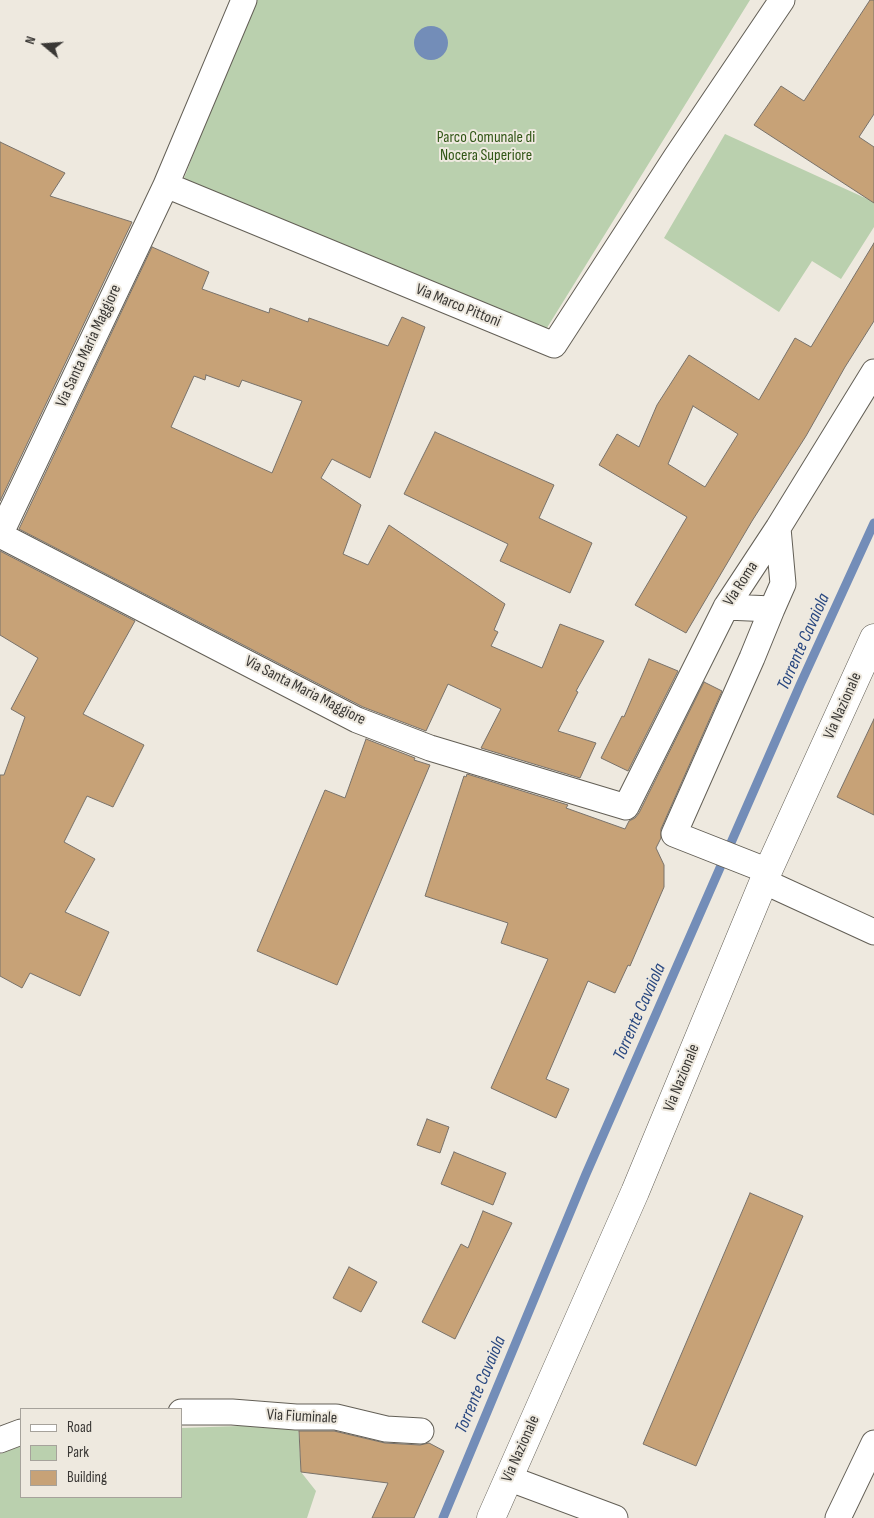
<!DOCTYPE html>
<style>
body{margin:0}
#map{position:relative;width:874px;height:1518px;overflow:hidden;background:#eee9df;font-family:"Sofia Sans Condensed",sans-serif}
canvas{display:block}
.legend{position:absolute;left:20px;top:1408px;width:162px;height:90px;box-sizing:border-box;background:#eee9df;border:1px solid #a6a29b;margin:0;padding:6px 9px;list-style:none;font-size:15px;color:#3a3835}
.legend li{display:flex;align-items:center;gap:10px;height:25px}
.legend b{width:25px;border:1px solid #a6a29b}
.north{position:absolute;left:20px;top:20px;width:50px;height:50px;-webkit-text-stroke:4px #eee9df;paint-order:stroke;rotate:288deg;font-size:14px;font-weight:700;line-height:20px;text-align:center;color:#3a3835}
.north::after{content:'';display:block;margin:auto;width:18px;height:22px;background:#3a3835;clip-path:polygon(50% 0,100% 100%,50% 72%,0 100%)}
</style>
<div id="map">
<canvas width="874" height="1518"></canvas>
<ul class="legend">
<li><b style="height:6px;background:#fff"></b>Road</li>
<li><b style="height:14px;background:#bad0ae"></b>Park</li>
<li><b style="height:14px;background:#c7a277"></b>Building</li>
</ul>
<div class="north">N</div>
</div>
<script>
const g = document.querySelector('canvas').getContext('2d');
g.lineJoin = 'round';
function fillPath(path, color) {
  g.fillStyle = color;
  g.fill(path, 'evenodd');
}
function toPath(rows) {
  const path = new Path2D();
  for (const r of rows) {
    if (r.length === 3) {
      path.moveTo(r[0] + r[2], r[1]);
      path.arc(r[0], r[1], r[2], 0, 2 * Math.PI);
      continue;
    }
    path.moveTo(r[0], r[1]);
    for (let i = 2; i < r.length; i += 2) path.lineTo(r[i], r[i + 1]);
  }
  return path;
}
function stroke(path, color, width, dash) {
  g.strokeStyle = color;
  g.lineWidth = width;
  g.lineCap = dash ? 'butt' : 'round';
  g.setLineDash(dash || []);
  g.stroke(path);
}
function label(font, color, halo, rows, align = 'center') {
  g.font = font + ' "Sofia Sans Condensed",sans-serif';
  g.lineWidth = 4;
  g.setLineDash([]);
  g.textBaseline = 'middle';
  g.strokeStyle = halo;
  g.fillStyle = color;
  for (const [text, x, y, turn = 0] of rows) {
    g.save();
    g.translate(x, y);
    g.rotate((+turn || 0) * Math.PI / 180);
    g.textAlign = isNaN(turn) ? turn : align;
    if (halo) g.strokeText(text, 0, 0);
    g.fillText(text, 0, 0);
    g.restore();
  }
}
fillPath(toPath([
 [253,0,750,0,545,331,183,181],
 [725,134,874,202,874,227,841,279,812,261,779,312,664,238],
 [298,1424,301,1472,316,1491,307,1518,0,1518,0,1454,21,1446,21,1497,181,1497,181,1428]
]), '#bad0ae');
fillPath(toPath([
 [431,43,17]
]), '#738db8');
stroke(toPath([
 [443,1518,586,1174,800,685,874,523]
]), '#738db8', 9);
const building = toPath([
 [870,0,874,0,874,114,859,137,874,147,874,203,754,125,781,86,804,101,870,0],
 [0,142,65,173,50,196,132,222,0,501,0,142],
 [874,243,874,321,845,367,806,436,752,521,686,633,635,605,687,517,599,465,617,434,639,447,657,405,689,355,759,400,795,338,811,347,874,243],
 [693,406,738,434,705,487,668,464,693,406],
 [152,247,209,272,202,289,269,313,270,308,308,322,309,318,388,346,402,317,425,327,370,478,332,459,321,478,361,505,343,554,368,565,389,525,505,604,494,630,498,632,491,646,542,668,560,624,604,641,576,691,578,692,558,731,596,743,580,778,481,748,501,709,448,684,426,731,363,707,19,529,152,247],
 [206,375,239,387,242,380,302,401,272,473,171,427,194,376,205,380,206,375],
 [435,432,554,485,539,518,592,543,570,593,500,561,508,544,404,494,435,432],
 [0,551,135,621,83,714,144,745,113,807,87,796,64,842,95,859,65,912,109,932,80,996,30,973,22,988,0,976,0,775,4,775,25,717,11,709,38,658,0,635,0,551],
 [649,659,678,671,628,771,601,758,622,716,624,717,649,659],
 [704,682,722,691,661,829,661,838,656,848,664,865,664,887,630,966,628,965,615,993,588,981,546,1079,569,1089,556,1118,491,1088,548,959,501,943,508,923,425,896,464,776,466,777,467,774,568,805,566,808,625,829,629,821,635,818,639,813,704,682],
 [874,719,874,815,837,797,874,719],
 [366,739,415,758,414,760,430,765,337,985,257,951,325,790,345,798,366,739],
 [427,1119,449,1127,440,1153,417,1145,427,1119],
 [454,1152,506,1173,493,1205,441,1184,454,1152],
 [750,1193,803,1216,696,1466,643,1444,750,1193],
 [483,1211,512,1223,455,1339,422,1322,461,1244,468,1248,483,1211],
 [349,1267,377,1282,361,1312,333,1298,349,1267],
 [299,1431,334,1431,385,1443,420,1445,429,1443,444,1451,414,1518,372,1518,388,1483,301,1472,299,1431]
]);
fillPath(building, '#c7a277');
stroke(building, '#79726a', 1);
const street = toPath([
 [244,0,166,185,554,345,676,157,782,0],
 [0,535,357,720,430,748,626,807,726,607,778,528,874,372],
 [0,535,166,185],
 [726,607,772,609,752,658,674,834,768,871],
 [772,609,783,584,778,528],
 [763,881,874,932],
 [181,1412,232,1412,296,1417,336,1417,386,1429,421,1431],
 [0,1440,21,1432],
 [508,1478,615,1518],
 [838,1518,874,1443]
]);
const primary = toPath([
 [491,1518,635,1192,768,871,874,638]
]);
stroke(street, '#635f56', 27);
stroke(primary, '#635f56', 29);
stroke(street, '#fff', 25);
stroke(primary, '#fff', 28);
label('16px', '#315616', '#eee9df', [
 ["Parco Comunale di",486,138],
 ["Nocera Superiore",486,156]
]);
label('16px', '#3a3835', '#eee9df', [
 ["Via Marco Pittoni",458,306,22],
 ["Via Santa Maria Maggiore",89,346,-65],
 ["Via Roma",741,584,-57],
 ["Via Santa Maria Maggiore",305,691,27],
 ["Via Nazionale",843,706,-66],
 ["Via Nazionale",682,1078,-68],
 ["Via Fiuminale",302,1417,3],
 ["Via Nazionale",521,1449,-66]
]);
label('italic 18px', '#284780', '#eee9df', [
 ["Torrente Cavaiola",804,642,-66],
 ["Torrente Cavaiola",640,1012,-66],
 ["Torrente Cavaiola",481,1385,-67]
]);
</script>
